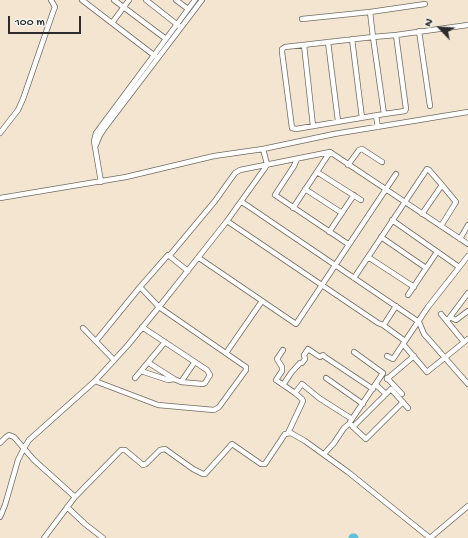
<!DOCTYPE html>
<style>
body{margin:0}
#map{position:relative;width:468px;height:538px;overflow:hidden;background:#f3e5cf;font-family:"Gochi Hand",sans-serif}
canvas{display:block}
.north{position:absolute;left:420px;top:8px;width:40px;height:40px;-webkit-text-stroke:3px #f6f6f2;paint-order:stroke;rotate:295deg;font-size:11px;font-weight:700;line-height:16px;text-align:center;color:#2b2b2b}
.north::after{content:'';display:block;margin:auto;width:14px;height:18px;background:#2b2b2b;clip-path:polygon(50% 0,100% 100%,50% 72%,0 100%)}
.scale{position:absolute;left:8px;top:16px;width:73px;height:18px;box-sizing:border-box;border:2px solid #2b2b2b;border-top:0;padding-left:5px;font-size:12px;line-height:14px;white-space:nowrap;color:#2b2b2b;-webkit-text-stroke:3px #f6f6f2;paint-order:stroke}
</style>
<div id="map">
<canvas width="468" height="538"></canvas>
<div class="north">N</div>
<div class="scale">100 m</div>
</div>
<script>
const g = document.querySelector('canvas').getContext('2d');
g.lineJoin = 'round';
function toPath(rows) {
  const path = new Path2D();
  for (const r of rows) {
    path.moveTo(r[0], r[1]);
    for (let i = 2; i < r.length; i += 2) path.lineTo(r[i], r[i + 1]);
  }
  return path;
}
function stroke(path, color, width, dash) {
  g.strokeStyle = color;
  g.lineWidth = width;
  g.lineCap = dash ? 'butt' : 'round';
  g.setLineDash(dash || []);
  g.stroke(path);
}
stroke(toPath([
 [353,538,354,538]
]), '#5fc2dd', 9);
const minor = toPath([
 [82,0,155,56],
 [114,0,166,39],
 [146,0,179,26],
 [176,0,188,9],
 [370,12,373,37,384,114,296,129,292,128,282,52,282,49,285,47,373,37,396,35,468,25],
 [302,19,370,12,425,4],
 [112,23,129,0],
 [419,31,430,106],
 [352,39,362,118],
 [328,42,338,121],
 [304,45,313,126],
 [384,114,405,111,406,109,396,35],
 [376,116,378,127],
 [0,133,18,110,23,99,53,12,55,7,51,0],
 [95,147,100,135,104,129,202,0],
 [297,159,294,166,275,195,348,244],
 [348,165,359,150,362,149,382,162],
 [317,172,361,200],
 [101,182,94,141,96,133,195,0],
 [305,189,342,213],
 [0,198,126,177,214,156,263,149,334,134,468,112],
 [242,202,419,322,424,334,468,384],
 [293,208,330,152],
 [422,214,442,185],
 [392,220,459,267],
 [227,221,378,323,383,325,385,323,396,306],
 [329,232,354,195],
 [381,237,426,268],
 [460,239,468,225],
 [170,255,215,201,235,173,240,170,330,152,468,244],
 [368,257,414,287],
 [199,258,296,324,396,174],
 [354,278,427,169,429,170,442,185,456,202,441,226],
 [140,287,168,255,188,271],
 [408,295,437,252],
 [441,314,464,342],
 [450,317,456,320,468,311],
 [447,321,468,293],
 [383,325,405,341],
 [142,327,207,370,210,375,205,383,203,384,181,382,174,379,149,363],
 [83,328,114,360],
 [403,344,427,372,468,339],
 [283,350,277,359,282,367,282,371,276,380,295,393,302,384,319,398,352,419],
 [226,353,262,301],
 [387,356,393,359,428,307,468,256],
 [141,371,168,380,174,379],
 [135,378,165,342],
 [326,378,363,404],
 [387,378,402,394],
 [387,379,414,356],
 [95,381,158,405,214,410,219,407,246,370,246,367,243,365,159,307,140,287,96,341],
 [181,382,194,363],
 [283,385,291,373,300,363,302,363,305,359,304,355,308,349,320,357,323,355,325,357,373,389],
 [376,385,386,394],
 [350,422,383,373,354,352],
 [353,427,366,439,403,402],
 [288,433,303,401,302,399,295,393],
 [0,443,6,437,9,435,14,437,34,460,75,497,121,450,125,450,143,465,146,464,160,450,165,449,193,469,203,474,205,474,232,444,261,464,265,464,285,434,291,433,305,441,348,472,430,538],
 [324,454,334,443,344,428,350,423,353,427,391,389,408,408],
 [67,507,85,524,103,538],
 [0,517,5,505,18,460,24,448,29,440,95,381,128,345,159,307,227,221,265,168,267,164,263,149],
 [44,538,75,497],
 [430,538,468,506]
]);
stroke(minor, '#716c64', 6);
stroke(minor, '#fff', 4.5);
</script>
